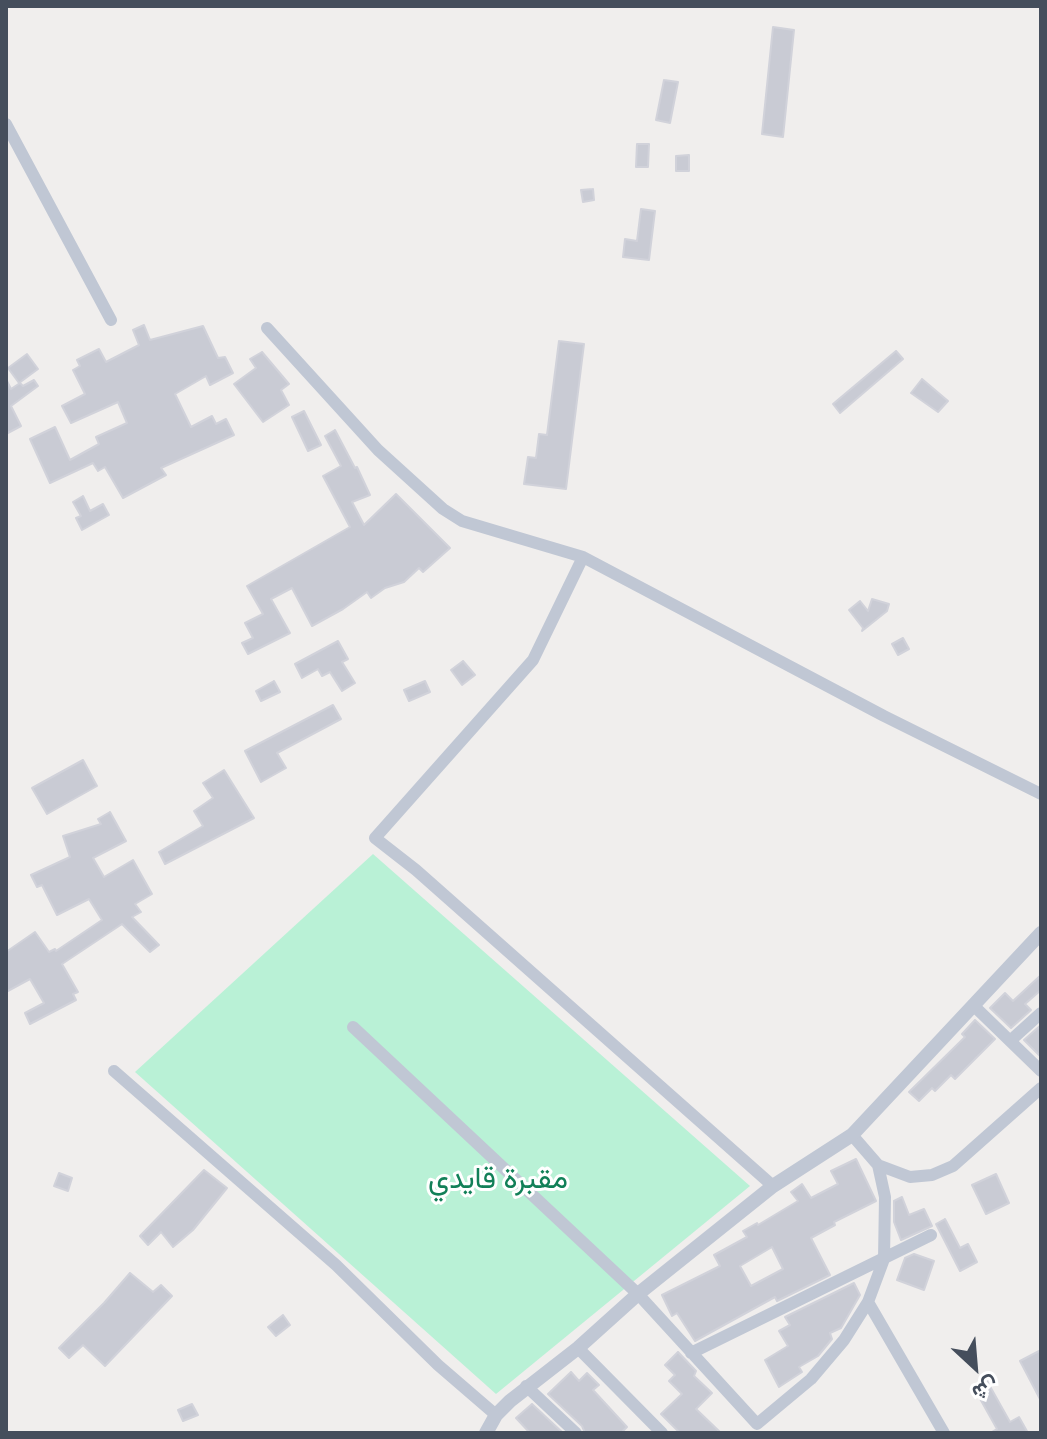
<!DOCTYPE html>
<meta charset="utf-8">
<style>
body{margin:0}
#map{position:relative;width:1047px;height:1439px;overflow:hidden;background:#f0eeed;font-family:Figtree,Vazirmatn,sans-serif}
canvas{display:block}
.frame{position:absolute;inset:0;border:8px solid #454e5c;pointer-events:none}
.north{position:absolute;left:935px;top:1327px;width:80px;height:80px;-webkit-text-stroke:6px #fff;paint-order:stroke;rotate:154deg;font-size:22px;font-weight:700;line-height:32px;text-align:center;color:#454e5c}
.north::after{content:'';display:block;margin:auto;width:28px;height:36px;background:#454e5c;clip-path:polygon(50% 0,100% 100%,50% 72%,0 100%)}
</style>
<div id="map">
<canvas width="1047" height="1439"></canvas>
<div class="frame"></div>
<div class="north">ش</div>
</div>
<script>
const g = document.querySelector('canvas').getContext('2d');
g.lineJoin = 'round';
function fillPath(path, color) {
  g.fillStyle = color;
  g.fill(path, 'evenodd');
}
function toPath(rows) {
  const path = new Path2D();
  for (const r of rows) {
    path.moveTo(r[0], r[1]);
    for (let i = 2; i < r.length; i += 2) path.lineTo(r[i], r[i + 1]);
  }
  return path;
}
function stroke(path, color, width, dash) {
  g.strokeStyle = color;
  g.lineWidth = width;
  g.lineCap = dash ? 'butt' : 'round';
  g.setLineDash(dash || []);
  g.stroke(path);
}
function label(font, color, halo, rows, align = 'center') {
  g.font = font + ' Figtree,Vazirmatn,sans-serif';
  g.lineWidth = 6;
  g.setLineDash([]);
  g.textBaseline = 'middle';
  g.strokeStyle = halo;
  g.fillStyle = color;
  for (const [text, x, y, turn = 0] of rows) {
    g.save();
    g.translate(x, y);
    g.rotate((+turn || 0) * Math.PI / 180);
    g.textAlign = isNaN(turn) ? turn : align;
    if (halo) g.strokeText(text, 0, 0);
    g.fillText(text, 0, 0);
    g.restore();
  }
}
fillPath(toPath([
 [373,854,750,1186,496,1394,135,1072]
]), '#b9f1d6');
const building = toPath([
 [773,27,794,30,783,137,762,134,773,27],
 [664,80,678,82,670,123,656,120,664,80],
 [637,144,649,144,648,167,636,167,637,144],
 [689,155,689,171,676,171,676,156,689,155],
 [593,189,594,200,583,202,581,190,593,189],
 [641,209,655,211,649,260,623,257,625,239,637,241,641,209],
 [144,325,150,340,203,326,218,358,225,357,233,373,210,385,206,376,175,394,191,427,212,416,216,424,226,419,234,435,161,468,166,475,123,498,105,467,98,471,93,463,50,483,30,439,55,427,70,460,99,444,96,437,127,423,118,402,71,423,62,406,85,394,73,370,80,366,77,360,99,349,106,362,139,345,133,330,144,325],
 [559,341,584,344,566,489,524,484,528,457,536,458,539,434,547,435,559,341],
 [896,351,903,359,840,413,833,404,896,351],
 [262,352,289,384,281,390,289,405,263,422,234,384,256,368,250,359,262,352],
 [27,354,38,369,19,383,8,368,27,354],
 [6,379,11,389,20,383,23,386,34,380,38,386,11,406,21,426,6,434,6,379],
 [922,379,948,401,938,412,911,393,922,379],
 [304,411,321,445,308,451,292,417,304,411],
 [335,430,355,468,357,467,370,495,352,502,364,525,396,494,450,548,423,572,419,568,404,582,385,588,371,598,367,592,343,609,312,626,292,588,271,599,290,633,248,654,242,643,253,638,245,623,263,614,247,586,350,527,323,476,341,466,325,436,335,430],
 [83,496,90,511,103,504,109,515,82,530,76,518,81,516,73,502,83,496],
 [872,599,889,604,887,611,862,631,863,628,849,610,860,601,868,611,872,599],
 [903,638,909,649,898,655,892,644,903,638],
 [338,641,348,659,342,662,355,683,342,691,330,672,322,676,318,669,302,678,295,664,338,641],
 [463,661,475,675,462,685,451,670,463,661],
 [274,681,280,692,261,701,256,691,274,681],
 [425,681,430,692,409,701,404,690,425,681],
 [333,705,341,719,277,753,286,768,261,782,245,751,333,705],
 [83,760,97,786,47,814,32,788,83,760],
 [224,770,254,818,165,864,159,852,203,826,194,811,213,798,203,783,224,770],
 [110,812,126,841,93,858,104,877,133,860,152,894,135,904,141,912,132,917,159,945,150,952,122,924,62,964,78,992,73,994,76,1000,30,1024,25,1013,44,1003,30,979,6,992,6,952,35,932,49,952,55,949,56,951,102,920,89,899,57,915,42,885,37,887,31,875,70,857,63,836,101,824,98,819,110,812],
 [1041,975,1041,990,1025,1004,1031,1010,1011,1028,990,1008,1005,993,1013,1001,1041,975],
 [975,1020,995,1039,955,1079,951,1075,935,1091,932,1088,919,1101,909,1092,965,1037,962,1034,975,1020],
 [1041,1025,1041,1057,1024,1040,1041,1025],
 [856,1159,876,1201,834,1222,835,1225,811,1238,830,1275,777,1301,775,1297,695,1341,677,1313,672,1316,662,1295,720,1266,714,1255,747,1237,743,1231,757,1223,758,1225,798,1201,791,1192,802,1184,811,1198,838,1184,831,1171,856,1159],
 [772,1247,783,1269,751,1286,740,1266,772,1247],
 [204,1170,227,1188,193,1230,173,1247,161,1232,148,1245,140,1236,204,1170],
 [59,1173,72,1178,68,1191,54,1186,59,1173],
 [996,1174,1009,1203,986,1214,972,1185,996,1174],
 [902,1197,909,1215,924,1209,932,1226,901,1240,894,1222,894,1201,902,1197],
 [945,1219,960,1248,968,1244,977,1262,960,1271,936,1224,945,1219],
 [914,1254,934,1261,924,1290,897,1280,905,1258,914,1254],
 [130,1273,153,1292,161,1285,172,1296,105,1366,83,1345,69,1358,59,1348,104,1303,130,1273],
 [854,1283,860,1295,841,1328,830,1333,832,1339,818,1356,799,1367,802,1372,779,1387,765,1360,788,1346,779,1331,790,1325,785,1317,854,1283],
 [283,1315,290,1325,276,1336,268,1327,283,1315],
 [1041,1350,1041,1401,1020,1361,1041,1350],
 [678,1352,696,1371,694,1376,712,1393,696,1409,721,1433,680,1433,661,1414,682,1394,669,1381,675,1375,665,1365,678,1352],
 [571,1372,579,1381,587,1373,599,1385,593,1390,627,1427,621,1433,585,1433,582,1426,548,1394,571,1372],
 [987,1381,1010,1422,1019,1417,1028,1433,990,1433,997,1429,974,1388,987,1381],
 [192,1404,198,1415,183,1421,178,1410,192,1404],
 [532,1404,563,1433,530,1433,516,1418,532,1404]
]);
fillPath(building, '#c9cbd4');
stroke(building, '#d1d2da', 2);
stroke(toPath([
 [6,124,111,320],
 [267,328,378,450,443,509,462,521,583,557],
 [973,1005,1041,1071],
 [353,1027,638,1294,757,1424,811,1379,844,1340,868,1302,884,1259,885,1197,878,1165,852,1135],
 [1010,1041,1041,1013],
 [114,1071,336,1265,438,1365,496,1415],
 [878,1165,910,1177,932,1175,953,1166,1041,1088],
 [773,1186,416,870,375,838,533,660,583,557,884,716,1041,794],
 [868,1302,944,1433],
 [578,1348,662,1433],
 [691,1353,931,1235],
 [526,1386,576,1433]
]), '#c0c7d4', 12);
stroke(toPath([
 [486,1433,496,1415,510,1401,578,1348,638,1294,773,1186,852,1135,1041,933]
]), '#c0c7d4', 14);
label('30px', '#128058', '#fff', [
 ["مقبرة قايدي",498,1179]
]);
</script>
